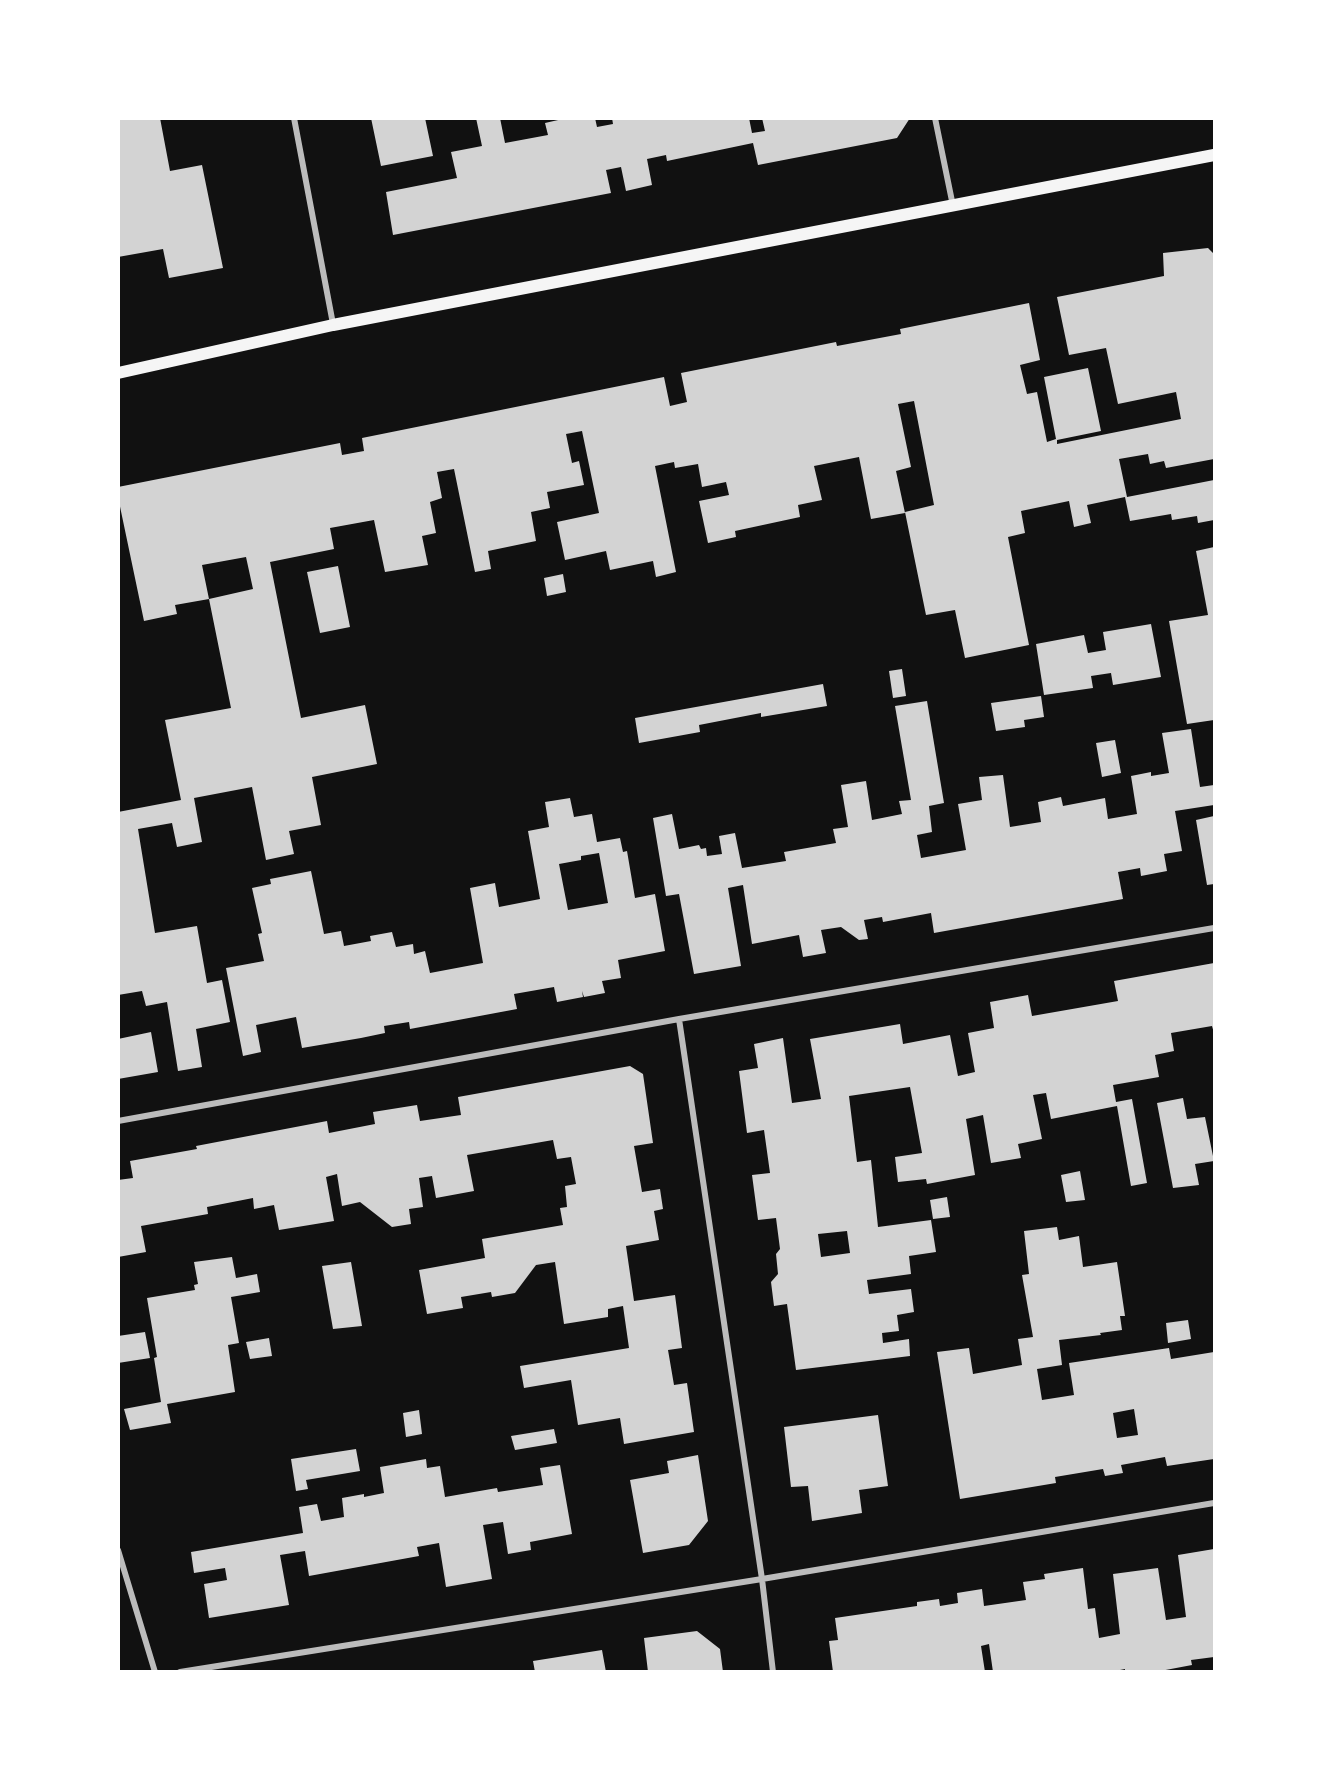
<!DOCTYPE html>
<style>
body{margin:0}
#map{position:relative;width:1333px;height:1790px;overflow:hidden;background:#111;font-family:Quicksand,sans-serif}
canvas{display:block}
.frame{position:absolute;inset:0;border:120px solid #fff;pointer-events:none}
</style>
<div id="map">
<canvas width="1333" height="1790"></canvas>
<div class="frame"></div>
</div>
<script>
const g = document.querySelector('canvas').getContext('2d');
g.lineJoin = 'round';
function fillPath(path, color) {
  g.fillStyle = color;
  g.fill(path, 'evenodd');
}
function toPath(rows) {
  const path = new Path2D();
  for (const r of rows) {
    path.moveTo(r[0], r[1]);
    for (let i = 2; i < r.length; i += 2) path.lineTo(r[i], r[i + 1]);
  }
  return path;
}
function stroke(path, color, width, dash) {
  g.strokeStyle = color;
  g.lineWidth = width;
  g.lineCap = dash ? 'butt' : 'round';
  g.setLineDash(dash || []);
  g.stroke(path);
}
fillPath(toPath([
 [118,118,160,118,170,171,202,165,223,268,169,278,163,249,118,257],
 [371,118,425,118,433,156,381,166],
 [476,118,500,118,505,143,548,135,545,123,567,118,595,118,597,127,613,124,612,118,749,118,752,133,765,131,762,118,910,118,897,138,758,165,753,143,667,161,666,155,647,159,652,185,626,191,621,167,606,170,611,193,393,235,386,192,457,178,451,152,482,146],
 [1208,248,1214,254,1214,459,1166,468,1164,461,1150,464,1148,454,1119,459,1127,497,1214,480,1214,520,1198,523,1197,516,1172,520,1171,514,1130,521,1125,497,1087,505,1091,523,1074,527,1069,501,1021,511,1025,533,1008,537,1029,645,965,658,955,610,926,615,905,512,934,505,914,401,898,404,911,467,896,471,905,513,871,519,859,457,814,466,822,500,798,505,800,517,735,531,736,537,708,543,699,501,729,495,726,482,702,487,698,464,675,468,674,462,655,466,676,572,656,577,653,561,610,570,606,551,565,560,557,522,599,513,582,431,566,434,572,463,579,461,584,485,547,492,550,508,531,512,536,541,488,551,491,569,475,572,454,469,437,472,442,498,430,502,436,533,422,536,428,565,385,572,374,520,330,528,334,549,270,562,301,718,365,705,377,764,312,777,321,825,289,831,294,854,266,860,252,787,194,798,202,842,177,847,172,823,138,829,155,933,197,926,207,983,222,980,230,1022,196,1029,202,1067,178,1071,167,1002,146,1006,142,991,118,995,118,812,181,800,165,720,231,708,209,599,175,605,177,614,144,621,118,497,118,487,340,443,342,455,364,451,362,438,664,377,670,406,687,402,681,373,836,342,837,346,901,334,900,329,1029,303,1040,360,1020,365,1027,394,1037,392,1047,442,1056,439,1044,377,1088,368,1101,431,1057,440,1057,444,1181,419,1176,392,1118,404,1106,348,1069,355,1057,297,1164,276,1163,253],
 [246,557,253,589,209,599,202,565],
 [1214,547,1214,720,1187,724,1169,621,1208,615,1196,551],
 [338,566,350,627,320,633,307,572],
 [563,574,566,592,547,596,544,578],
 [1151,624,1161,677,1113,685,1111,673,1091,676,1093,688,1044,695,1036,644,1084,635,1088,653,1106,650,1103,632],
 [902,669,906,696,893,698,889,671],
 [823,684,827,706,761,717,761,713,699,725,700,732,639,743,635,718],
 [1041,696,1044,717,1024,720,1025,727,996,731,991,703],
 [927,701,944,803,929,806,932,832,917,835,921,858,966,850,958,804,982,800,979,777,1003,775,1010,827,1041,822,1038,802,1061,797,1063,806,1105,798,1108,819,1137,814,1131,776,1151,772,1151,776,1169,773,1162,733,1191,729,1200,787,1214,785,1214,805,1175,811,1182,851,1164,854,1167,871,1141,876,1140,868,1118,872,1123,899,934,933,931,913,883,922,882,917,864,920,868,939,859,940,841,927,821,930,826,953,803,957,799,935,752,944,743,885,728,888,741,966,694,974,679,894,666,896,653,818,672,814,679,849,699,845,701,849,706,848,707,856,722,854,719,836,735,833,742,868,786,861,784,852,836,843,833,829,848,827,841,785,866,781,872,820,902,814,899,801,911,800,895,706],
 [1115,740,1121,773,1102,777,1096,743],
 [570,798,574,817,592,814,597,842,620,838,623,852,627,851,635,898,655,894,665,951,618,960,621,978,602,981,605,993,584,997,582,991,583,997,557,1002,554,987,514,994,517,1009,410,1029,409,1022,384,1026,385,1033,361,1038,302,1048,296,1017,256,1025,261,1052,243,1056,226,968,264,961,258,934,262,933,252,888,271,884,270,879,311,871,324,934,341,931,344,946,371,941,370,936,392,932,396,947,413,944,414,954,425,951,430,973,483,963,470,888,495,883,499,907,540,899,528,831,549,827,545,802],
 [599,853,608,903,568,910,559,864,581,860,581,856],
 [1214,816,1214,884,1207,885,1196,820],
 [1214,963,1214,1033,1212,1026,1171,1033,1174,1051,1155,1055,1159,1077,1113,1085,1116,1102,1132,1099,1147,1183,1131,1186,1117,1106,1051,1119,1046,1093,1033,1095,1042,1139,1018,1144,1021,1158,991,1163,983,1115,966,1119,975,1175,927,1184,926,1179,898,1182,895,1157,922,1153,910,1087,849,1096,857,1162,871,1160,878,1227,931,1220,936,1252,909,1256,911,1274,867,1280,869,1294,911,1289,914,1312,897,1315,899,1331,882,1333,883,1343,909,1339,910,1356,796,1370,787,1304,774,1306,771,1282,778,1274,776,1254,780,1249,776,1218,758,1220,752,1175,770,1173,764,1130,747,1133,739,1071,758,1068,754,1044,783,1038,792,1103,821,1099,810,1039,900,1024,903,1044,950,1035,958,1076,975,1072,968,1033,994,1028,990,1002,1028,995,1032,1016,1118,1001,1114,981],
 [847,1231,850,1253,821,1257,818,1234],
 [151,1032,158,1072,118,1079,118,1039],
 [630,1066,643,1074,653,1143,634,1146,642,1192,660,1189,663,1209,654,1211,659,1240,626,1246,634,1301,675,1295,682,1348,668,1350,674,1385,687,1383,694,1432,624,1444,620,1418,578,1425,571,1380,524,1388,520,1366,629,1348,623,1306,608,1309,608,1317,564,1324,555,1262,536,1265,515,1293,492,1297,491,1292,461,1297,463,1308,427,1314,419,1270,485,1258,482,1239,563,1225,560,1208,567,1207,565,1186,576,1184,571,1157,557,1159,553,1140,467,1155,474,1191,436,1198,432,1176,419,1178,423,1207,409,1209,411,1224,392,1227,360,1202,342,1206,337,1174,326,1177,334,1221,279,1230,274,1205,254,1209,253,1198,207,1207,208,1214,141,1226,146,1252,118,1257,118,1180,133,1178,130,1161,197,1149,196,1146,327,1121,329,1133,375,1124,373,1112,417,1105,420,1121,461,1115,458,1097],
 [1183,1098,1187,1119,1205,1117,1214,1161,1195,1164,1199,1185,1173,1188,1157,1103],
 [1080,1171,1085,1200,1066,1202,1061,1175],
 [947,1197,950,1217,933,1219,930,1200],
 [1057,1227,1059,1240,1079,1236,1083,1267,1117,1262,1125,1316,1120,1316,1122,1330,1100,1333,1101,1335,1059,1340,1062,1365,1037,1369,1042,1400,1074,1395,1069,1363,1169,1348,1171,1359,1214,1352,1214,1459,1167,1466,1165,1457,1121,1465,1123,1473,1105,1476,1103,1469,1055,1477,1056,1483,960,1499,937,1352,969,1348,973,1374,1022,1365,1018,1339,1033,1337,1022,1275,1029,1274,1024,1231],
 [1134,1409,1138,1435,1117,1438,1113,1413],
 [232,1257,236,1278,257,1274,260,1292,231,1297,239,1343,228,1345,235,1392,167,1404,171,1423,130,1430,124,1409,161,1402,154,1358,157,1357,147,1298,195,1290,194,1285,198,1284,194,1262],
 [351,1262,362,1326,333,1329,322,1266],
 [1188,1320,1191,1339,1168,1343,1166,1323],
 [145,1332,150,1358,118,1363,118,1336],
 [269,1338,272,1356,250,1359,246,1342],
 [419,1410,422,1434,406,1437,403,1413],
 [878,1415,888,1486,859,1490,862,1513,812,1521,808,1486,791,1487,784,1427],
 [554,1429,557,1443,515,1450,511,1436],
 [356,1449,360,1471,306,1480,308,1489,296,1491,291,1459],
 [698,1455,708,1521,689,1545,643,1553,630,1480,669,1473,667,1461],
 [426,1459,427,1468,440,1466,445,1497,497,1488,498,1492,543,1485,540,1468,560,1465,572,1534,530,1542,531,1550,508,1554,503,1522,483,1525,492,1579,446,1587,439,1543,417,1547,419,1556,309,1576,305,1551,280,1555,289,1605,209,1618,204,1584,227,1580,225,1568,194,1573,191,1552,303,1533,299,1507,317,1504,321,1521,344,1517,342,1498,364,1494,364,1497,384,1493,380,1467],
 [1214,1549,1214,1657,1191,1660,1192,1665,1155,1672,1125,1672,1125,1669,1110,1672,993,1672,989,1644,981,1646,985,1672,833,1672,829,1641,838,1640,835,1618,917,1606,917,1602,939,1599,940,1606,958,1603,957,1593,982,1589,984,1606,1026,1600,1023,1582,1045,1579,1044,1574,1083,1568,1088,1609,1095,1608,1099,1638,1120,1634,1113,1574,1158,1568,1166,1620,1186,1617,1178,1555],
 [697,1631,720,1649,723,1672,648,1672,644,1638],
 [602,1650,606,1672,535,1672,533,1661]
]), '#d3d3d3');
stroke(toPath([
 [294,118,333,324],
 [935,118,953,206],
 [679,1019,762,1579,773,1672],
 [118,1121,679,1019,1214,928],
 [118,1550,155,1672],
 [180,1672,762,1579,1214,1503]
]), '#bcbcbc', 6);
stroke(toPath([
 [118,373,333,325,1214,155]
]), '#f5f5f5', 12);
</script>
